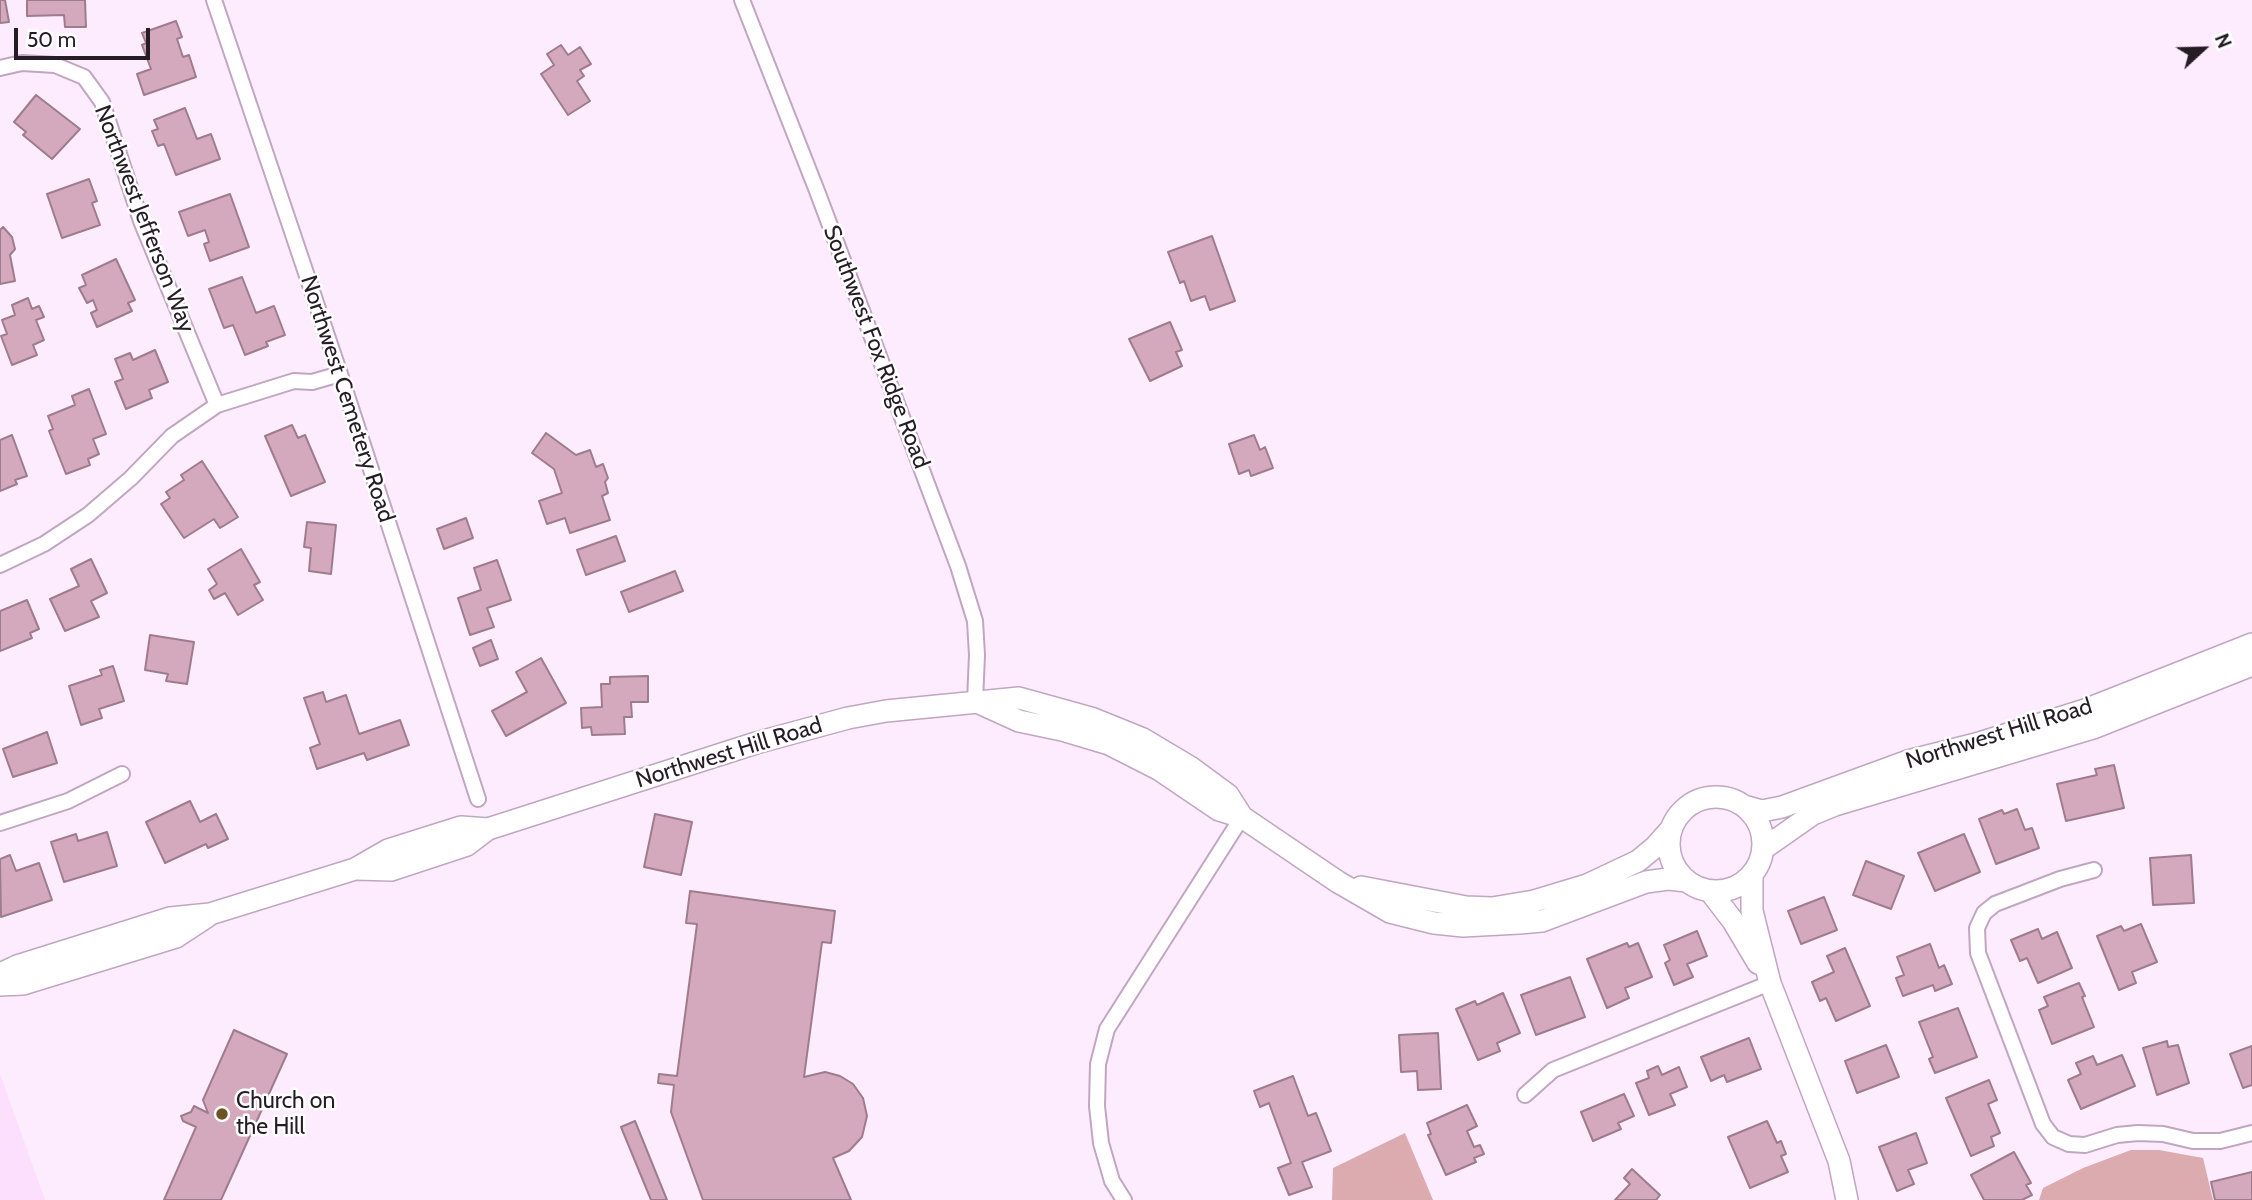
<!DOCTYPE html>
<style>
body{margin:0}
#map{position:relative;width:2252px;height:1200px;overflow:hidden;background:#fdecfe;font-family:Cabin,sans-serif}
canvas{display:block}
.north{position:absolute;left:2168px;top:14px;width:70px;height:70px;-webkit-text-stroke:5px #fff;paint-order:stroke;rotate:68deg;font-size:19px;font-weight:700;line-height:28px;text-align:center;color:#261c26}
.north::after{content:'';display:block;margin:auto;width:24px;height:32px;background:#261c26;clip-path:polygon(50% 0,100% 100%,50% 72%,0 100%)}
.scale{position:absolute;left:14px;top:28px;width:136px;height:32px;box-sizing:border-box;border:4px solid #261c26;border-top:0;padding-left:9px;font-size:21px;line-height:24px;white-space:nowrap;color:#261c26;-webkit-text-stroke:5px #fff;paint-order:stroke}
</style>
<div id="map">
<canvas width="2252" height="1200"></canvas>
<div class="north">N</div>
<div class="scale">50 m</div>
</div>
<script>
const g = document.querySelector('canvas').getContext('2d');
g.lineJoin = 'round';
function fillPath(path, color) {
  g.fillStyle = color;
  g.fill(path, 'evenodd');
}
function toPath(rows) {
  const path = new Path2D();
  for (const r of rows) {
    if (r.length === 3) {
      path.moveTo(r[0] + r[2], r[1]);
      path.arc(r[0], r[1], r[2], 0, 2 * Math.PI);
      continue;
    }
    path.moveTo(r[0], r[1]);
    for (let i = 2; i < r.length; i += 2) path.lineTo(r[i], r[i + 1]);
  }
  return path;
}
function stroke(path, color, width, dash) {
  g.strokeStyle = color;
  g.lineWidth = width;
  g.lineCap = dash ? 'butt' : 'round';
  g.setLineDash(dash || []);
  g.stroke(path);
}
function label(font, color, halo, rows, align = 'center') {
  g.font = font + ' Cabin,sans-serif';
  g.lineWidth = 5;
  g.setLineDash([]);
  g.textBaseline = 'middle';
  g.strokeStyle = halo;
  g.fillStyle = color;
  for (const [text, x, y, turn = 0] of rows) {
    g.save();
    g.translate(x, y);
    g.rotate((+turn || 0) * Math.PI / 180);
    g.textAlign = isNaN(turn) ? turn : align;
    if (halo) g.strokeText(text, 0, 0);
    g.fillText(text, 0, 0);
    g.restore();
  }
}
fillPath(toPath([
 [0,1074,45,1200,0,1200]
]), '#fbdffc');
fillPath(toPath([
 [1405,1133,1433,1200,1332,1200,1333,1168],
 [2131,1150,2159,1150,2203,1158,2213,1200,2039,1200,2043,1188,2083,1168]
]), '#dcabb0');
const building = toPath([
 [0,0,5,0,9,22,0,23,0,0],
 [27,0,85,0,86,27,65,27,64,15,27,16,27,0],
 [176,21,182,37,177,39,183,57,189,55,196,77,144,95,137,74,151,69,142,45,146,43,142,33,176,21],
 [561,45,568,55,580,47,591,64,580,70,584,76,577,81,590,101,568,115,541,74,554,65,547,54,561,45],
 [36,95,80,129,52,159,23,135,26,132,14,122,36,95],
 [185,108,197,139,211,134,220,159,176,175,164,144,158,146,152,131,158,129,154,120,185,108],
 [89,179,97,201,92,203,100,225,62,238,47,194,89,179],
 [230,194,249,247,210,261,204,244,209,242,205,230,188,236,179,212,230,194],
 [3,227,12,237,15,249,10,255,15,281,0,284,0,230,3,227],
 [1212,236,1235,301,1210,310,1205,296,1191,301,1184,281,1180,283,1168,252,1212,236],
 [116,259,135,300,128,303,132,311,97,327,91,313,97,310,93,300,87,303,79,288,86,285,82,275,116,259],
 [242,277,256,313,274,306,285,335,266,342,268,346,245,355,233,325,224,328,209,289,242,277],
 [28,298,32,309,39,306,44,317,36,320,44,340,33,345,37,355,12,365,1,336,7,334,2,320,15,315,12,305,28,298],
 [1170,322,1182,350,1176,352,1182,366,1150,381,1129,339,1170,322],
 [155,350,168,382,149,390,152,398,126,409,115,382,123,379,115,359,130,353,133,360,155,350],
 [89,389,106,434,93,439,99,454,88,459,90,465,66,474,49,431,53,429,48,416,75,405,72,396,89,389],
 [292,425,298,438,305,435,325,482,291,496,265,436,292,425],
 [546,433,576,455,590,450,596,467,603,464,608,478,605,482,608,493,602,496,610,520,570,533,565,518,547,524,539,501,562,493,554,469,532,453,546,433],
 [12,435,27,476,15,480,17,484,0,491,0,440,12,435],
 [1254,435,1260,450,1265,447,1273,468,1251,476,1249,470,1239,474,1229,444,1254,435],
 [202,461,238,517,220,528,214,519,184,538,161,504,170,498,166,492,184,480,181,475,202,461],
 [466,518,473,538,444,549,437,529,466,518],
 [307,522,336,525,331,574,309,571,311,548,304,547,307,522],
 [616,536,625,561,586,575,577,550,616,536],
 [241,549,260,582,254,585,263,600,238,615,225,593,214,599,209,590,217,584,208,569,241,549],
 [91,559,107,593,91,601,99,617,65,631,50,599,79,586,71,569,91,559],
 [497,560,511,600,487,608,494,627,470,635,458,598,481,590,474,568,497,560],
 [675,571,683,591,629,612,621,592,675,571],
 [27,600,39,629,30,633,32,638,0,651,0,611,27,600],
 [150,635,194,642,187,684,166,681,168,674,145,670,150,635],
 [491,640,498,659,480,666,473,648,491,640],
 [541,658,566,703,506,736,492,711,527,692,516,672,541,658],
 [113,666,124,701,99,709,102,718,81,725,69,686,102,675,100,670,113,666],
 [648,676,648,702,631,702,632,717,624,717,625,734,592,735,591,727,582,728,581,708,602,707,601,684,610,684,610,677,648,676],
 [323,692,326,702,346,695,359,734,400,720,409,745,367,760,364,753,317,769,310,748,320,744,304,698,323,692],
 [47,732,57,763,13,777,3,749,47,732],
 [2114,765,2124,808,2066,821,2057,784,2097,775,2095,769,2114,765],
 [190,801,200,822,216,814,228,839,208,848,206,844,165,863,146,822,190,801],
 [2017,809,2025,830,2032,828,2039,848,1996,864,1979,819,2002,810,2004,814,2017,809],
 [655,814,692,822,681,875,644,867,655,814],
 [107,832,117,866,64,882,51,842,76,834,78,841,107,832],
 [1964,834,1980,872,1935,891,1918,853,1964,834],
 [10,855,16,871,39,863,52,900,1,917,0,859,10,855],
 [2191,855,2194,903,2153,905,2150,858,2191,855],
 [1866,861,1904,876,1891,909,1853,895,1866,861],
 [690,891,835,911,831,943,822,942,804,1077,825,1072,840,1076,853,1084,863,1098,867,1116,862,1137,849,1151,833,1158,851,1200,703,1200,671,1112,674,1085,658,1083,659,1074,677,1076,697,924,686,923,690,891],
 [1824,897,1837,930,1801,944,1788,911,1824,897],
 [2141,924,2157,962,2132,972,2136,983,2119,990,2097,936,2121,926,2124,931,2141,924],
 [2038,929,2042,939,2057,932,2072,968,2038,983,2027,958,2020,961,2011,940,2038,929],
 [1697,931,1707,956,1687,964,1693,977,1674,985,1665,963,1670,960,1664,945,1697,931],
 [1627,943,1629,947,1638,943,1652,977,1625,988,1629,998,1607,1008,1587,959,1627,943],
 [1930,944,1939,968,1944,965,1952,984,1935,991,1933,985,1903,996,1896,978,1904,975,1897,957,1930,944],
 [1845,948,1870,1006,1836,1021,1826,998,1820,1001,1812,982,1834,972,1827,956,1845,948],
 [1570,977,1585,1017,1536,1035,1521,995,1570,977],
 [2079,983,2085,996,2082,997,2094,1027,2052,1044,2039,1010,2048,1006,2044,997,2079,983],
 [1503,993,1520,1033,1497,1043,1500,1051,1478,1060,1456,1009,1475,1001,1477,1005,1503,993],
 [1958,1008,1977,1057,1935,1073,1929,1059,1933,1057,1919,1022,1958,1008],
 [234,1030,287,1054,221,1200,164,1200,196,1127,183,1121,181,1116,191,1112,194,1106,208,1113,203,1100,234,1030],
 [1438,1033,1441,1089,1418,1090,1417,1071,1401,1072,1399,1035,1438,1033],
 [1749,1038,1761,1069,1727,1082,1724,1075,1711,1081,1701,1057,1749,1038],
 [2167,1041,2168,1047,2178,1045,2189,1083,2157,1095,2143,1048,2167,1041],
 [1886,1045,1899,1077,1857,1093,1845,1061,1886,1045],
 [2252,1046,2252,1085,2243,1088,2230,1054,2252,1046],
 [2122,1055,2135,1086,2081,1109,2068,1080,2081,1074,2076,1063,2093,1056,2097,1065,2122,1055],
 [1658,1066,1662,1075,1679,1067,1687,1087,1670,1094,1675,1105,1649,1115,1636,1083,1649,1078,1647,1071,1658,1066],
 [1293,1076,1308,1116,1316,1113,1331,1151,1302,1162,1312,1187,1289,1195,1278,1168,1291,1163,1269,1103,1260,1107,1254,1091,1293,1076],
 [1989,1080,1997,1100,1988,1104,2000,1133,1991,1137,1994,1146,1971,1156,1946,1098,1989,1080],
 [1624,1094,1634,1116,1618,1123,1621,1129,1593,1141,1581,1112,1624,1094],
 [1467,1105,1477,1126,1467,1131,1474,1147,1480,1145,1484,1154,1474,1158,1476,1162,1446,1175,1428,1135,1431,1134,1427,1123,1467,1105],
 [635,1121,667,1200,651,1200,621,1127,635,1121],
 [1767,1121,1777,1143,1781,1141,1786,1154,1781,1156,1788,1172,1750,1188,1728,1137,1767,1121],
 [1916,1133,1927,1163,1908,1170,1914,1184,1897,1191,1879,1147,1916,1133],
 [2014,1152,2031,1183,2026,1185,2032,1195,2022,1200,1984,1200,1971,1175,2014,1152],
 [1632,1169,1660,1195,1656,1200,1615,1200,1630,1184,1624,1178,1632,1169],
 [2252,1172,2252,1200,2215,1200,2211,1182,2252,1172]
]);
fillPath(building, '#d4a9bd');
stroke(building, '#9f7c8c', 2);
const street = toPath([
 [214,0,340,374,478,799],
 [742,0,817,191,958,566,975,621,977,655,975,701],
 [0,68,22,63,55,65,84,77,102,102,141,221,217,405],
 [0,565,44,544,88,515,131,478,172,436,217,405,294,381,312,382,340,374],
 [0,823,68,801,122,774],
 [2094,870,2060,879,1995,904,1984,913,1977,928,1978,953,2043,1124,2053,1137,2069,1144,2085,1145,2117,1135,2138,1133,2163,1134,2193,1141,2220,1141,2252,1133],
 [1525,1095,1553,1070,1770,983],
 [1124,1200,1112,1181,1101,1143,1097,1106,1098,1064,1107,1029,1242,817]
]);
const secondary = toPath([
 [977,702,1019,721,1062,730,1109,744,1160,770,1219,810,1242,817,1338,882,1390,912,1434,923,1463,926,1519,923,1542,921,1646,882,1668,879,1687,881],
 [1716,844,47],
 [1744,806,1762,811,1782,807,1908,761,1976,744,2085,710,2252,644],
 [1763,849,1813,814,1835,805,2093,728,2252,665],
 [357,869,391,870,467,845,488,829],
 [1752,875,1752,911,1770,983,1839,1161,1847,1200],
 [1361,887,1466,907,1492,908,1534,901,1587,885,1638,861,1655,847,1672,828],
 [1710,891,1733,921,1758,963],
 [0,974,17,966,170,918,210,914,355,869,388,850,461,827,488,829,756,743,848,718,886,711,1019,698,1091,718,1143,739,1190,767,1228,795,1242,817],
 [0,985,23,984,176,937,208,916]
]);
stroke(street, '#c1a6c2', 18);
stroke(secondary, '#c1a6c2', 24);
stroke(street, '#fff', 14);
stroke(secondary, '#fff', 21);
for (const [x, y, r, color] of [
 [222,1114,7,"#6b5324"]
]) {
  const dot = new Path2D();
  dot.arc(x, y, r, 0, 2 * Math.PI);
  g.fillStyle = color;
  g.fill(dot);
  stroke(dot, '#fff', 2.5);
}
label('23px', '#261c26', '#fff', [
 ["Northwest Jefferson Way",144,219,69],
 ["Southwest Fox Ridge Road",876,347,69],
 ["Northwest Cemetery Road",347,399,72],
 ["Northwest Hill Road",1999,734,-17],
 ["Northwest Hill Road",729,753,-17]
]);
label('23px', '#261c26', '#fff', [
 ["Church on",236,1101],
 ["the Hill",236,1127]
], 'left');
</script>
